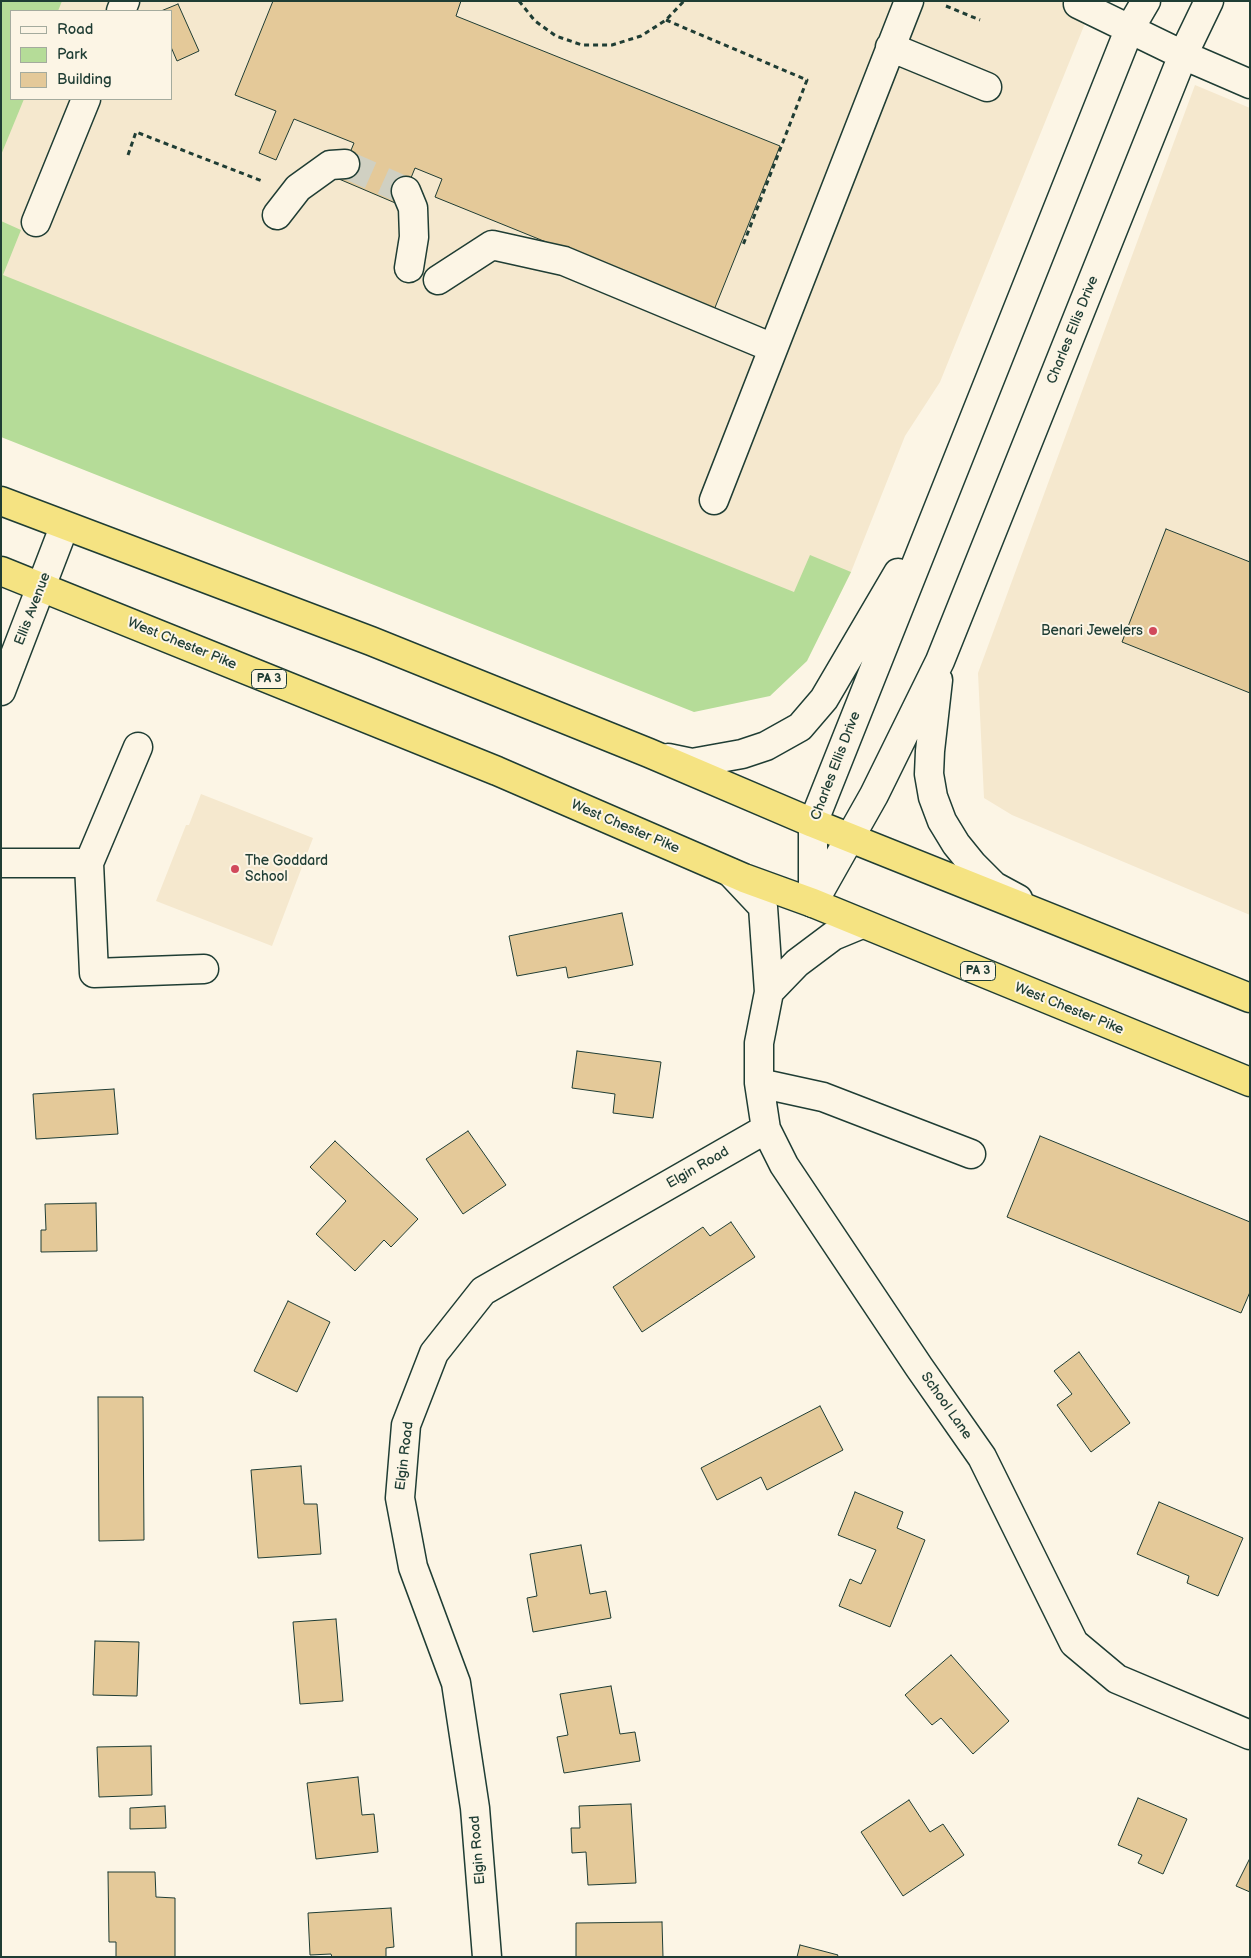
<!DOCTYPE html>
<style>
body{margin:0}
#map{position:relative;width:1251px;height:1958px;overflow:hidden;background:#fcf5e5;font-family:"Balsamiq Sans",sans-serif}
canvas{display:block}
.frame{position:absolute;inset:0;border:2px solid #1f3d34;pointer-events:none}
.legend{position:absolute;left:10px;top:10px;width:162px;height:90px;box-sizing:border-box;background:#fcf5e5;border:1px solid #a4ab9e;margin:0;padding:6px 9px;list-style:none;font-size:15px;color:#1f3d34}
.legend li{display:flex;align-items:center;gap:10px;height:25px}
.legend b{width:25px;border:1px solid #a4ab9e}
</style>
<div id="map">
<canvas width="1251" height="1958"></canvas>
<div class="frame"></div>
<ul class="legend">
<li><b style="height:6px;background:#fcf5e5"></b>Road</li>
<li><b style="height:14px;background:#b5dc98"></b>Park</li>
<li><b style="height:14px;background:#e4c999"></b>Building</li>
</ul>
</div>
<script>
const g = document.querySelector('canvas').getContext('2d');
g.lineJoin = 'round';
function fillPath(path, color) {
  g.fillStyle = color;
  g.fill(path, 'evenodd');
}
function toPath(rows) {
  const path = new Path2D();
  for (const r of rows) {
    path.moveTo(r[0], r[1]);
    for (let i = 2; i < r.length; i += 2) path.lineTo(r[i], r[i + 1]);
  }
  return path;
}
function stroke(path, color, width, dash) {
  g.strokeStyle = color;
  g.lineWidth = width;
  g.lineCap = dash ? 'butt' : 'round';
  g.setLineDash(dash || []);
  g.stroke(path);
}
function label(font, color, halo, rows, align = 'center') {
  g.font = font + ' "Balsamiq Sans",sans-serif';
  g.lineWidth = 4;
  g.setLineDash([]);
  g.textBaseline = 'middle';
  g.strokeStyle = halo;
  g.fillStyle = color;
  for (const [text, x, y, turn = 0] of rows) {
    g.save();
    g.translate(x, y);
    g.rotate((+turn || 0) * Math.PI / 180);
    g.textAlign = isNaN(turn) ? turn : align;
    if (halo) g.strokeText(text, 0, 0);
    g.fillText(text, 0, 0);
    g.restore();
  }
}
fillPath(toPath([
 [16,1,1094,1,940,382,905,436,851,572,826,622,1,287,1,39,11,99,171,99,171,11,12,11],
 [1195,85,1250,108,1250,915,1012,815,984,798,978,673],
 [201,794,313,838,272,946,156,901,186,825,189,825]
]), '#f5e8ce');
fillPath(toPath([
 [1,1,62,1,58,11,11,11,11,99,24,99,1,155],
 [1,221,21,230,3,275,794,592,810,555,851,572,807,661,770,696,694,712,1,437]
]), '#b5dc98');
const building = toPath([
 [273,1,461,1,456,16,780,146,714,310,435,197,442,179,415,168,400,205,339,179,354,143,294,119,276,160,259,153,276,111,235,95,273,1],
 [178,4,199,51,177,61,171,47,171,11,161,11,178,4],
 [1166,529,1250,562,1250,693,1122,642,1166,529],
 [622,913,633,965,568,978,566,967,517,976,509,936,622,913],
 [577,1051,661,1062,653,1118,613,1113,615,1094,572,1088,577,1051],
 [114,1089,118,1134,36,1139,33,1094,114,1089],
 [468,1131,506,1185,463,1214,426,1159,468,1131],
 [1040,1136,1250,1222,1250,1292,1241,1313,1007,1217,1040,1136],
 [335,1141,418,1219,391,1247,384,1240,355,1271,316,1234,346,1201,310,1167,335,1141],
 [96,1203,97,1251,41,1252,41,1230,46,1230,45,1204,96,1203],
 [731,1222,755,1257,642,1332,613,1287,703,1227,710,1236,731,1222],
 [288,1301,330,1322,297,1392,254,1371,288,1301],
 [1079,1352,1130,1423,1091,1452,1057,1405,1072,1394,1054,1371,1079,1352],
 [98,1397,143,1397,144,1540,99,1541,98,1397],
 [820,1406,843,1450,767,1490,761,1477,717,1500,701,1468,820,1406],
 [301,1466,304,1504,317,1504,321,1554,258,1558,251,1470,301,1466],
 [855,1492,903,1512,897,1528,925,1540,890,1627,839,1606,850,1579,861,1584,876,1550,838,1535,855,1492],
 [1159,1502,1243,1538,1218,1596,1187,1583,1189,1576,1137,1554,1159,1502],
 [581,1545,590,1594,606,1591,611,1618,533,1632,527,1598,537,1596,530,1554,581,1545],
 [336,1619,343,1701,300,1704,293,1622,336,1619],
 [95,1641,139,1642,137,1696,93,1695,95,1641],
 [951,1655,1009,1721,973,1754,941,1718,932,1725,905,1695,951,1655],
 [611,1686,620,1734,635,1732,640,1761,564,1773,557,1737,568,1735,560,1694,611,1686],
 [151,1746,152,1795,99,1797,97,1747,151,1746],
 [358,1777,362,1815,374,1814,378,1852,316,1859,307,1783,358,1777],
 [1138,1798,1187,1819,1163,1874,1138,1863,1142,1855,1118,1845,1138,1798],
 [909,1800,930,1832,943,1824,964,1855,903,1896,861,1832,909,1800],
 [631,1804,636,1883,588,1885,586,1852,572,1853,571,1828,580,1828,579,1806,631,1804],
 [165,1806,166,1828,130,1829,130,1808,165,1806],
 [1250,1858,1250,1892,1236,1886,1250,1858],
 [108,1872,155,1872,156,1897,175,1898,175,1957,116,1957,116,1942,109,1942,108,1872],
 [391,1908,394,1947,386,1948,386,1957,332,1957,331,1954,310,1955,308,1913,391,1908],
 [662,1922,663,1957,576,1957,576,1923,662,1922],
 [800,1945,838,1955,837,1957,797,1957,800,1945]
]);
fillPath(building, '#e4c999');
stroke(building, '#1f3d34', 1);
stroke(toPath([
 [345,164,406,191]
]), '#d0d0c2', 28, [28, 14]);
const minor = toPath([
 [1078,4,1183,55,1250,84],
 [121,11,125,1],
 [890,47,987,87],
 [406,191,413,208,414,237,409,268],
 [277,215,298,188,330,165,345,164],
 [36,222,86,99],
 [438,280,492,245,564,261,773,348],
 [714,500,909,1],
 [938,680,930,751,929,774,933,797,942,821,956,844,973,865,994,886,1018,899],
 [1,691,64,527],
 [668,758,692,763,742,754,766,746,800,727,824,699,898,573],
 [1,863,89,863,138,747],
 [89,863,94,973,204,969],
 [731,873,763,907,769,992,759,1043,759,1083,766,1129,784,1165,919,1367,982,1457,1074,1643,1117,1679,1250,1735],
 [813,902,813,823,1129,30,1146,1],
 [813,903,874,795,940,661,1183,55,1209,1],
 [769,992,797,963,833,936,862,924],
 [759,1083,823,1097,971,1154],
 [487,1957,475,1808,456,1683,413,1567,400,1498,406,1425,434,1353,483,1291,766,1129]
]);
const highway = toPath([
 [1,501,371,641,649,753,813,823,1250,998],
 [1,571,497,771,744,878,813,903,1250,1082]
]);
stroke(minor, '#1f3d34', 31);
stroke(highway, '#1f3d34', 31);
stroke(toPath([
 [519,1,535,21,556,36,582,45,612,45,641,36,666,20,684,1],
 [946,6,980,20],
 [666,20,807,80,743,245],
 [128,155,136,132,262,181]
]), '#1f3d34', 3, [5, 4]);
stroke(minor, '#fcf5e5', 28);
stroke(highway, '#f5e382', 28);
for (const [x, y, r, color] of [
 [1153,631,5,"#d1495b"],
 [235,869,5,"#d1495b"]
]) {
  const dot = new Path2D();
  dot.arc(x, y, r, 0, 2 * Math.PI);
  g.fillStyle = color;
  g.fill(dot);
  stroke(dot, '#fcf5e5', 2);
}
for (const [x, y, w] of [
 [269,679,35],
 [978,971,35]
]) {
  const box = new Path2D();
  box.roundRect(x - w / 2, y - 9.5, w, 19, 4);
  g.fillStyle = '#fcf5e5';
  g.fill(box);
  stroke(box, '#1f3d34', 1);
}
label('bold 12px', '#1f3d34', null, [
 ["PA 3",269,679],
 ["PA 3",978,971]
]);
label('14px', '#1f3d34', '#fcf5e5', [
 ["Charles Ellis Drive",1073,330,-68],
 ["Ellis Avenue",33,609,-69],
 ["West Chester Pike",182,644,22],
 ["Charles Ellis Drive",836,766,-69],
 ["West Chester Pike",625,827,23],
 ["West Chester Pike",1069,1009,22],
 ["Elgin Road",698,1168,-30],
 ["School Lane",946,1406,55],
 ["Elgin Road",405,1456,-83],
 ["Elgin Road",478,1850,-95]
]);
label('14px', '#1f3d34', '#fcf5e5', [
 ["Benari Jewelers",1143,631],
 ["The Goddard",245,861,"left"],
 ["School",245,877,"left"]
], 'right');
</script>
